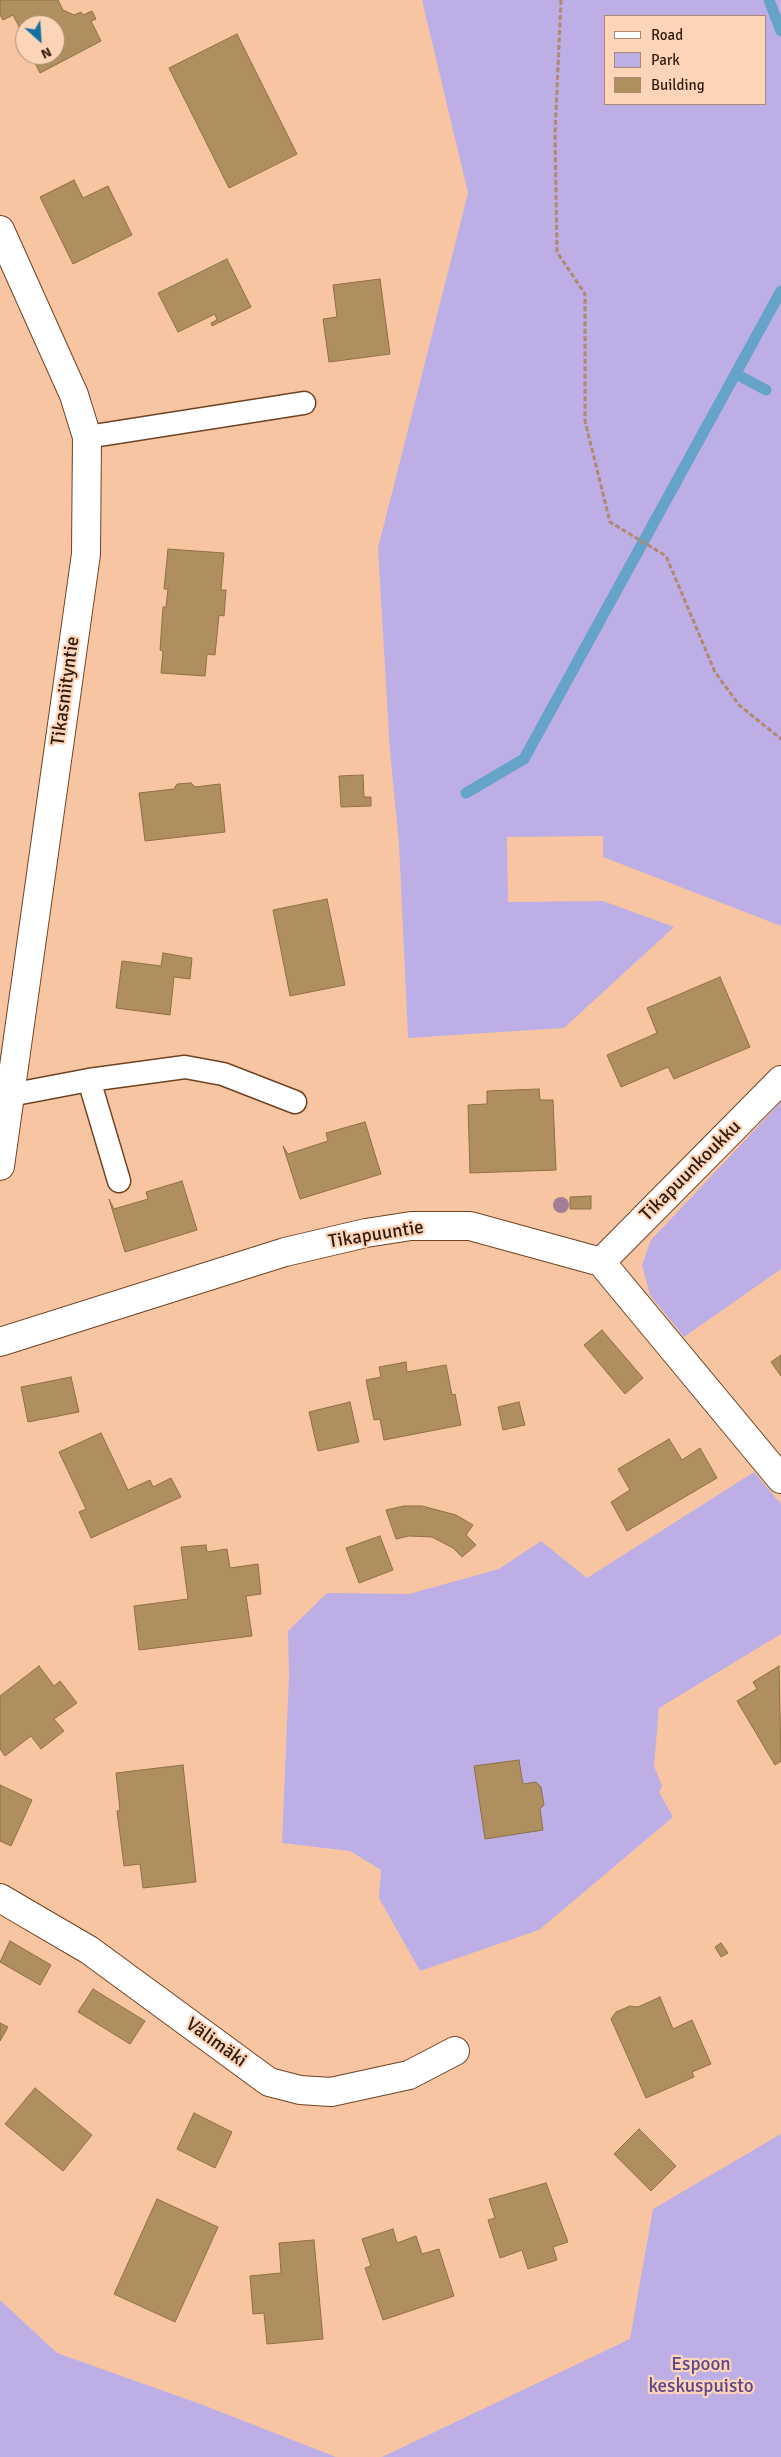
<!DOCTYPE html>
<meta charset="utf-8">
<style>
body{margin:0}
#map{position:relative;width:781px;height:2457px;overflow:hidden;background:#f7c5a2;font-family:Signika,sans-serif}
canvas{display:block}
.legend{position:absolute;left:604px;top:15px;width:162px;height:90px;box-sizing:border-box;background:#fdd4b8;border:1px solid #ab8a74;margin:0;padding:6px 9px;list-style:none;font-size:15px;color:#2f1c0f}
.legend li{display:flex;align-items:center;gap:10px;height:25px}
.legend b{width:25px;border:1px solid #ab8a74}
.north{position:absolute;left:15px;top:15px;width:50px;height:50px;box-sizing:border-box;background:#fdd4b8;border:1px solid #ab8a74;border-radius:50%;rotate:154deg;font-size:14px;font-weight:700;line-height:20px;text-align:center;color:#2f1c0f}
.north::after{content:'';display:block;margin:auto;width:18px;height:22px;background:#1273a0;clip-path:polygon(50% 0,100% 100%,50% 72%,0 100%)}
</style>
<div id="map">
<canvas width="781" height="2457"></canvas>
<ul class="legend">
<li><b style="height:6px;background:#fff"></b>Road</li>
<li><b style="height:14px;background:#bdafe6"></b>Park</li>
<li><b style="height:14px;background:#af8f60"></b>Building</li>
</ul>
<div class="north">N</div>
</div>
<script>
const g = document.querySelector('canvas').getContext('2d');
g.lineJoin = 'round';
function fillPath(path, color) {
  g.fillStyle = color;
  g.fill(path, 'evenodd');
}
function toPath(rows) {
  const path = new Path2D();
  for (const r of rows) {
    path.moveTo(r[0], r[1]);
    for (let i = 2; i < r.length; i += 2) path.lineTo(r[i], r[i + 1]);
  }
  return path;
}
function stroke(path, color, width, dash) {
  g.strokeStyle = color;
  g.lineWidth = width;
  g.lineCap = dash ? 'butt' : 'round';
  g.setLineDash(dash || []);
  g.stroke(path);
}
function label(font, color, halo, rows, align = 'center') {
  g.font = font + ' Signika,sans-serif';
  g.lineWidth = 4.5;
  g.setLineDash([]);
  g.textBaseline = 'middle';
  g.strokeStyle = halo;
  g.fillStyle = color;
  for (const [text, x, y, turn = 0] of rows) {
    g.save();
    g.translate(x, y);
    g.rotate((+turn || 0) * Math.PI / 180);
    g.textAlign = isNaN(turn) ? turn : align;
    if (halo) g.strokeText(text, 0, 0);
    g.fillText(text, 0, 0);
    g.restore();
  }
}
fillPath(toPath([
 [422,0,781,0,781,926,603,857,603,836,507,837,508,902,603,901,674,927,564,1028,408,1038,399,843,390,752,378,548,468,193],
 [605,16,765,16,765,104,605,104],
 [781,1102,781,1269,684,1337,650,1295,642,1265,651,1240],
 [754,1472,781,1504,781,1634,659,1708,654,1766,662,1786,659,1792,673,1817,539,1930,420,1971,379,1898,381,1870,350,1851,282,1843,289,1674,288,1631,327,1593,409,1594,499,1569,541,1541,587,1578],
 [781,2134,781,2457,382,2457,630,2339,653,2209],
 [0,2300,57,2353,203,2405,336,2457,0,2457]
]), '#bdafe6');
stroke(toPath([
 [769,0,781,31],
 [736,374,766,390],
 [466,793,524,759,781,291]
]), '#66a3c8', 11);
const building = toPath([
 [0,0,58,0,63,10,74,15,81,12,83,15,92,11,96,19,91,21,101,41,40,73,31,55,55,55,55,25,25,25,25,38,13,15,3,20,0,15,0,0],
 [237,34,297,154,229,188,169,68,237,34],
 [74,180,83,198,108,186,132,235,73,264,40,197,74,180],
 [227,259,251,307,212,326,211,323,217,320,215,314,178,332,158,293,227,259],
 [380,279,390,354,329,362,323,319,337,317,333,285,380,279],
 [168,549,224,553,221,590,226,590,224,616,219,615,215,655,207,654,205,676,161,673,163,651,160,650,163,607,166,607,168,589,164,589,168,549],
 [363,775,364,797,371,797,371,806,341,807,339,776,363,775],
 [191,783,195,787,220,784,225,832,145,841,139,793,174,789,177,784,191,783],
 [327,899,345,985,290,996,273,910,327,899],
 [163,953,192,958,190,979,174,977,170,1015,116,1008,122,961,161,966,163,953],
 [720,977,750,1047,674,1079,668,1067,621,1087,607,1055,657,1033,647,1008,720,977],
 [539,1089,540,1100,553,1100,556,1170,470,1173,468,1105,487,1104,487,1091,539,1089],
 [365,1122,381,1174,300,1199,283,1146,288,1154,328,1141,326,1133,365,1122],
 [182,1181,197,1230,125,1252,109,1199,114,1209,148,1199,146,1192,182,1181],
 [591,1196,591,1209,570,1209,570,1197,591,1196],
 [602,1330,643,1378,625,1394,584,1345,602,1330],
 [781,1355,781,1376,771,1362,781,1355],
 [406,1362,407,1372,446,1365,452,1395,455,1394,461,1425,384,1440,380,1419,374,1420,366,1380,381,1377,379,1367,406,1362],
 [71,1377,79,1412,28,1422,21,1387,71,1377],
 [350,1402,359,1442,318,1451,309,1412,350,1402],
 [519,1402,525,1425,503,1430,498,1407,519,1402],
 [101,1433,128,1490,150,1480,153,1487,171,1478,181,1497,91,1538,79,1512,86,1509,59,1452,101,1433],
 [669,1439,682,1460,700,1448,717,1478,627,1531,611,1502,630,1490,618,1469,669,1439],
 [404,1506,422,1506,456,1515,473,1525,466,1535,476,1545,462,1557,453,1548,432,1537,409,1536,396,1539,386,1510,404,1506],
 [380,1536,393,1570,359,1583,346,1548,380,1536],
 [206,1545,207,1552,227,1549,230,1568,258,1564,261,1594,246,1596,252,1636,139,1650,134,1606,188,1599,181,1547,206,1545],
 [39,1666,54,1686,60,1681,77,1703,54,1719,64,1731,41,1749,31,1736,5,1756,0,1749,0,1696,39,1666],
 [779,1666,781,1761,775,1765,737,1701,757,1689,753,1682,779,1666],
 [519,1760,523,1784,536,1782,541,1787,544,1805,540,1809,543,1830,485,1839,474,1766,519,1760],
 [183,1765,196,1882,143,1888,140,1864,124,1866,117,1811,120,1810,116,1773,183,1765],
 [0,1785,32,1800,11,1846,0,1841,0,1785],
 [10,1941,51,1965,40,1985,0,1962,10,1941],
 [721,1943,728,1953,721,1957,715,1947,721,1943],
 [93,1989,145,2021,130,2044,78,2012,93,1989],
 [660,1997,673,2029,692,2020,711,2064,692,2072,694,2077,646,2098,611,2019,616,2012,630,2006,638,2007,660,1997],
 [0,2023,8,2027,0,2041,0,2023],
 [35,2088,92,2135,63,2171,5,2124,35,2088],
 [194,2113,232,2132,215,2168,177,2149,194,2113],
 [639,2129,676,2166,651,2191,614,2154,639,2129],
 [546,2183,568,2242,553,2247,557,2260,528,2269,522,2250,500,2258,488,2220,495,2218,489,2199,546,2183],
 [157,2199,218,2227,175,2322,114,2294,157,2199],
 [393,2229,397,2243,416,2236,422,2254,439,2249,454,2296,383,2320,365,2268,371,2266,362,2239,393,2229],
 [314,2240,323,2339,267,2344,264,2313,253,2314,250,2276,281,2273,279,2243,314,2240]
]);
fillPath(building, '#af8f60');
stroke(building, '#8f7042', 1);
const service = toPath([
 [87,437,304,403],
 [89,1080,119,1181],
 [10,1095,89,1080,185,1067,223,1074,295,1102]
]);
const minor = toPath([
 [0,230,74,395,87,437,86,554,0,1166],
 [601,1262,781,1080],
 [0,1342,285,1252,366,1233,411,1226,470,1226,601,1262,781,1479],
 [0,1898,89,1950,269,2082,300,2090,331,2092,409,2075,455,2051]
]);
stroke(service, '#6d4323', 25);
stroke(minor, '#6d4323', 30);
stroke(toPath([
 [561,0,555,133,557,252,585,294,585,421,610,522,666,556,715,672,739,705,781,739]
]), '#b0896e', 3, [5, 2.5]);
stroke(service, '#fff', 22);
stroke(minor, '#fff', 28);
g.fillStyle = '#a27f96';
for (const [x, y] of [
 [561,1205]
]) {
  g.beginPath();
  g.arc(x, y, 8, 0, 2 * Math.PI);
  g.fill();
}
label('19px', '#2f1c0f', '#fdd4b8', [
 ["Tikasniityntie",66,691,-82],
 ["Tikapuunkoukku",691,1171,-45],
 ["Tikapuuntie",376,1235,-9],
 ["Välimäki",216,2043,36]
]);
label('19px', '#5c468c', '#fdd4b8', [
 ["Espoon",701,2365],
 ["keskuspuisto",701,2387]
]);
</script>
